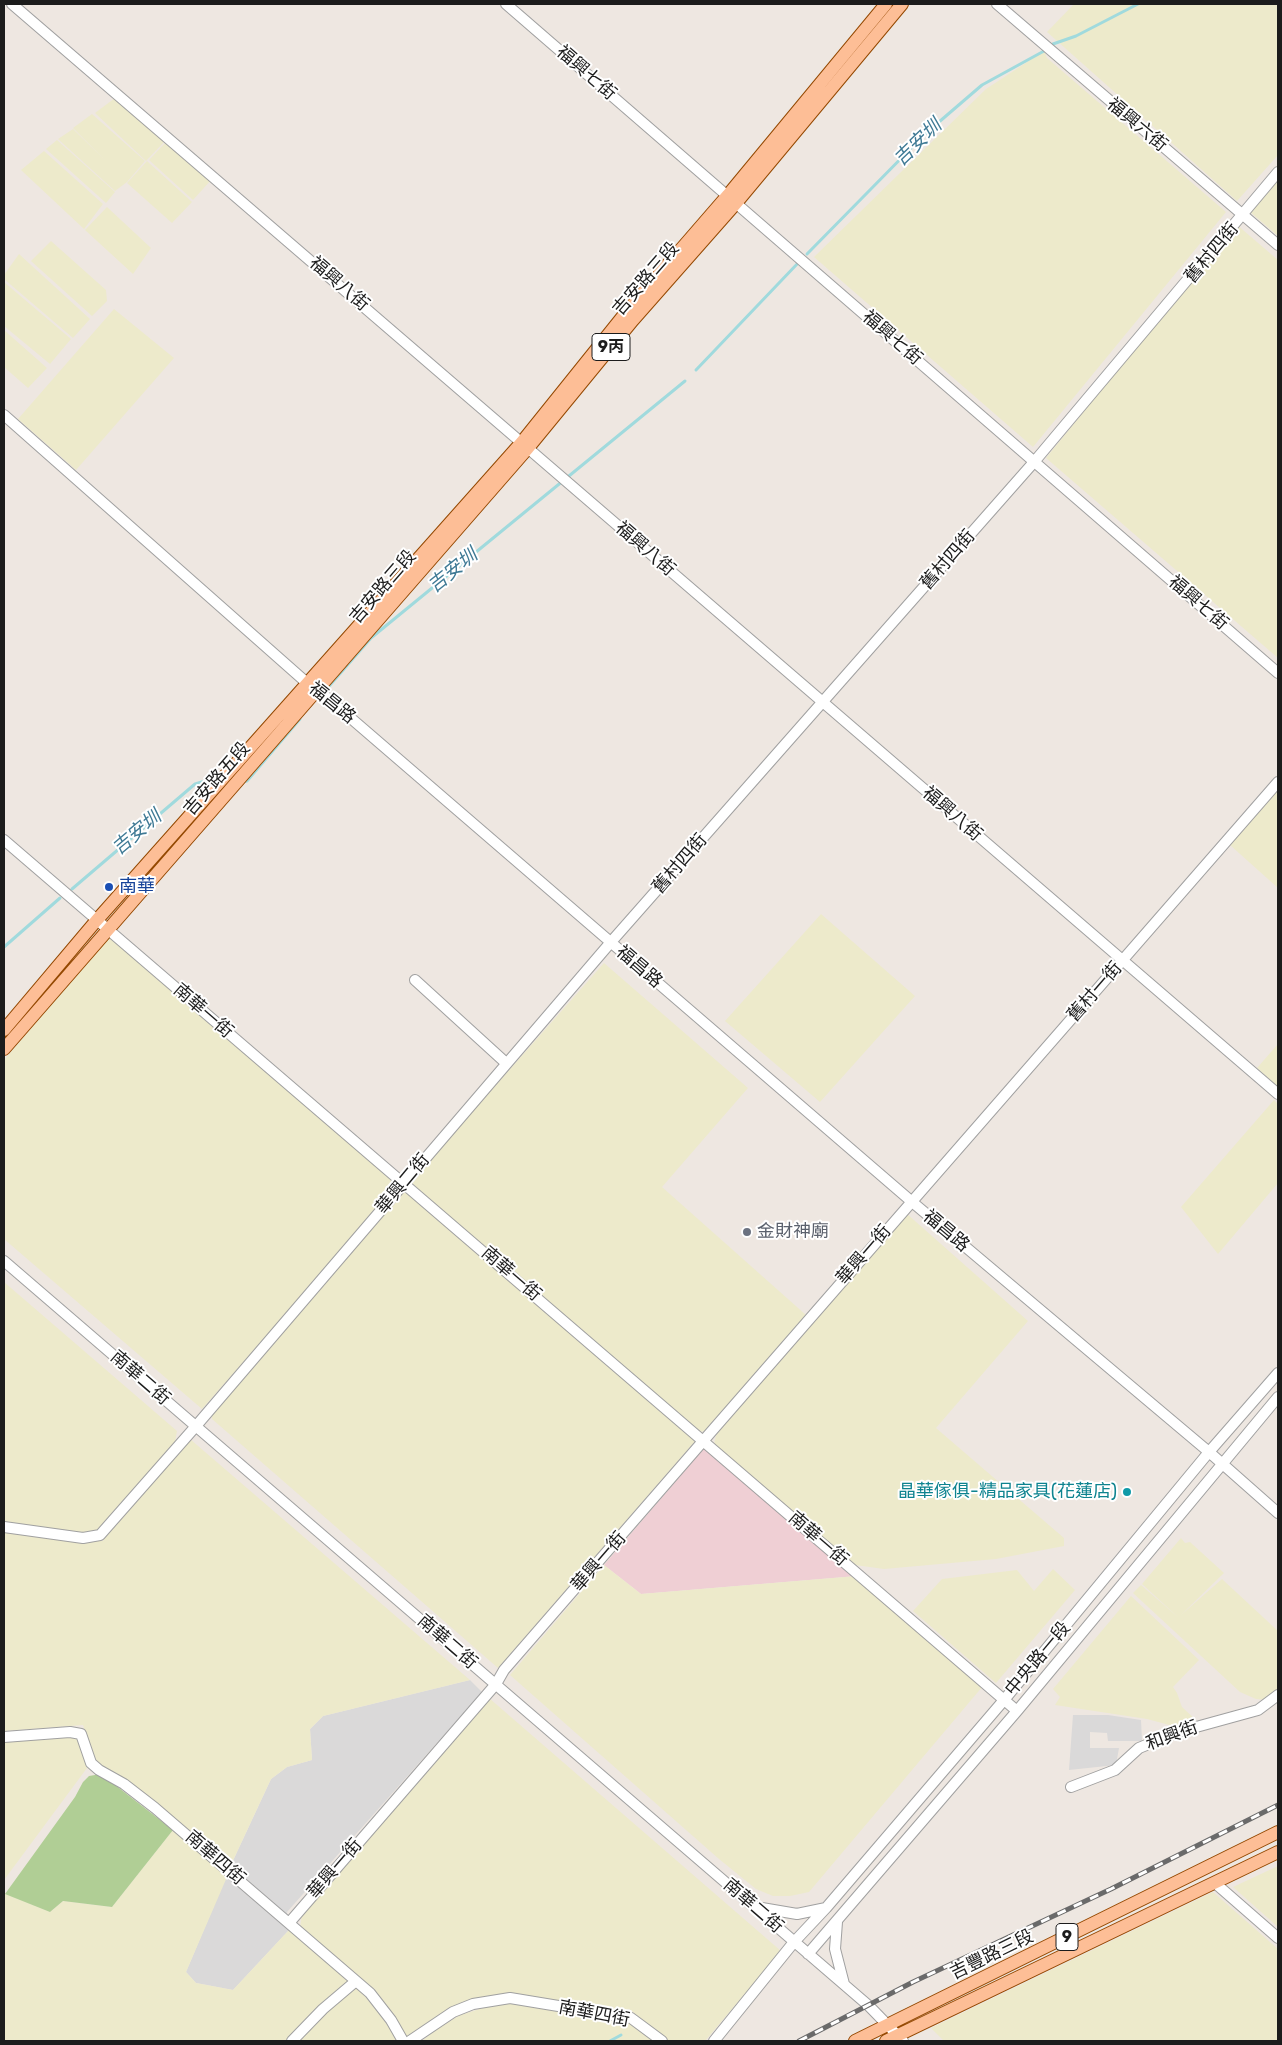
<!DOCTYPE html>
<meta charset="utf-8">
<style>
body{margin:0}
#map{position:relative;width:1282px;height:2045px;overflow:hidden;background:#eee7e1;font-family:Rubik,sans-serif}
canvas{display:block}
.frame{position:absolute;inset:0;border:5px solid #1c1c1c;pointer-events:none}
</style>
<div id="map">
<canvas width="1282" height="2045"></canvas>
<div class="frame"></div>
</div>
<script>
const g = document.querySelector('canvas').getContext('2d');
g.lineJoin = 'round';
function fillPath(path, color) {
  g.fillStyle = color;
  g.fill(path, 'evenodd');
}
function toPath(rows) {
  const path = new Path2D();
  for (const r of rows) {
    path.moveTo(r[0], r[1]);
    for (let i = 2; i < r.length; i += 2) path.lineTo(r[i], r[i + 1]);
  }
  return path;
}
function stroke(path, color, width, dash) {
  g.strokeStyle = color;
  g.lineWidth = width;
  g.lineCap = dash ? 'butt' : 'round';
  g.setLineDash(dash || []);
  g.stroke(path);
}
function label(font, color, halo, rows, align = 'center') {
  g.font = font + ' Rubik,"Noto Sans TC",sans-serif';
  g.lineWidth = 4;
  g.setLineDash([]);
  g.textBaseline = 'middle';
  g.strokeStyle = halo;
  g.fillStyle = color;
  for (const [text, x, y, turn = 0] of rows) {
    g.save();
    g.translate(x, y);
    g.rotate((+turn || 0) * Math.PI / 180);
    g.textAlign = isNaN(turn) ? turn : align;
    if (halo) g.strokeText(text, 0, 0);
    g.fillText(text, 0, 0);
    g.restore();
  }
}
fillPath(toPath([
 [470,1680,482,1692,287,1912,289,1930,233,1990,196,1983,186,1972,230,1867,271,1779,287,1767,312,1760,310,1729,323,1716],
 [1073,1715,1108,1715,1141,1720,1142,1741,1108,1741,1107,1733,1090,1732,1090,1748,1119,1748,1116,1765,1069,1770]
]), '#dad9d9');
fillPath(toPath([
 [706,1446,857,1576,641,1594,604,1565]
]), '#efcfd4');
fillPath(toPath([
 [1074,4,1278,4,1278,155,1237,201,1047,32],
 [1044,51,1047,58,1226,212,1033,447,814,257,986,89],
 [115,98,166,140,146,161,95,113],
 [92,114,145,161,127,182,115,191,58,139,73,129,106,161,73,128],
 [57,140,115,192,106,203,46,149],
 [166,142,212,179,193,200,149,160],
 [44,151,103,204,84,229,21,170],
 [147,161,192,202,172,223,127,183],
 [1278,179,1278,236,1249,211],
 [107,207,151,248,133,274,85,230],
 [1236,224,1278,260,1278,658,1046,458],
 [51,241,106,290,107,301,92,316,31,261],
 [19,254,90,319,73,338,4,279,4,275],
 [4,282,71,339,50,364,4,326],
 [114,309,174,358,76,470,18,419],
 [4,330,47,368,28,388,4,367],
 [1278,789,1278,888,1230,845],
 [821,914,915,996,820,1102,725,1021],
 [110,936,396,1181,398,1186,202,1409,4,1239,4,1060],
 [604,963,748,1088,662,1187,806,1315,705,1431,699,1432,410,1182],
 [1278,1044,1278,1087,1257,1068],
 [1274,1100,1278,1104,1278,1183,1218,1254,1181,1207],
 [405,1188,697,1439,498,1668,212,1419,212,1414],
 [906,1213,1028,1321,936,1428,1064,1538,1064,1546,996,1559,884,1569,855,1565,714,1444,716,1435],
 [4,1282,177,1431,175,1442,99,1530,86,1534,4,1522],
 [190,1439,470,1680,323,1716,310,1729,312,1760,287,1767,271,1779,230,1867,142,1791,95,1762,83,1725,4,1731,4,1531,87,1541,103,1541,104,1535],
 [1181,1538,1185,1543,1190,1542,1224,1573,1181,1615,1222,1579,1278,1631,1278,1688,1267,1700,1256,1699,1240,1692,1133,1593,1141,1585,1179,1618,1142,1584],
 [604,1565,641,1594,857,1576,983,1686,809,1892,790,1896,773,1896,756,1889,719,1859,510,1675],
 [1053,1569,1075,1590,996,1683,913,1611,942,1579,1017,1570,1034,1591],
 [1131,1596,1199,1660,1173,1687,1177,1693,1182,1707,1196,1720,1173,1726,1147,1719,1055,1705,1060,1697,1053,1689],
 [489,1698,781,1951,705,2041,669,2041,629,2009,620,2014,555,2003,519,1994,462,2002,407,2039,388,2010,300,1928,302,1914],
 [67,1735,78,1738,87,1768,4,1880,4,1741],
 [173,1830,227,1877,186,1972,196,1983,233,1990,289,1930,348,1980,377,2008,399,2041,4,2041,4,1893,50,1912,63,1901,112,1907],
 [1278,1866,1278,1927,1233,1887],
 [1213,1892,1278,1949,1278,2041,944,2041,931,2028],
 [516,2002,630,2022,654,2041,422,2041,434,2031,460,2015,493,2005]
]), '#edeacb');
fillPath(toPath([
 [101,1774,173,1830,112,1907,63,1901,50,1912,5,1894,75,1797,83,1782,89,1776]
]), '#b0ce95');
stroke(toPath([
 [1053,44,1076,36,1138,4],
 [807,254,925,134,982,85,1044,51],
 [696,370,799,262],
 [324,692,371,638,685,381],
 [242,782,247,781,300,719],
 [72,889,195,784,205,781],
 [4,947,60,898],
 [610,2041,621,2035]
]), '#a0dadd', 3);
const minor = toPath([
 [12,4,1278,1094],
 [506,4,1278,673],
 [997,4,1278,245],
 [4,415,307,683,317,689,911,1201,1209,1452,1278,1513],
 [4,840,1017,1711],
 [415,980,506,1063],
 [4,1261,869,2006,903,2041],
 [4,1527,83,1538,100,1535,196,1426,611,942,1034,462,1278,172],
 [4,1737,70,1732,81,1734,91,1763,99,1770,124,1784,155,1808,370,1993,391,2020,403,2041],
 [1071,1787,1115,1770,1139,1748,1178,1732,1258,1710,1278,1695],
 [1215,1883,1278,1938],
 [756,1907,797,1914,826,1908],
 [837,1922,835,1949,844,1984],
 [289,1923,496,1684,504,1670,704,1440,1278,782],
 [808,1954,1017,1711,1278,1397],
 [292,2041,323,2009,356,1981],
 [410,2041,453,2012,473,2004,510,1998,631,2018,662,2041],
 [714,2041,794,1942,826,1908,1004,1700,1209,1452,1278,1373]
]);
const major = toPath([
 [4,1030,96,921,522,442,624,315,728,195,886,4],
 [4,1049,528,448,633,320,737,202,902,4],
 [855,2041,1278,1832],
 [886,2041,1278,1852]
]);
stroke(minor, '#a0a0a0', 12);
stroke(major, '#944800', 14);
stroke(minor, '#fff', 10);
stroke(major, '#fdbe96', 12);
const rail = toPath([
 [799,2041,913,1982,1111,1889,1278,1805]
]);
stroke(rail, '#6a6a6a', 5);
stroke(rail, '#fff', 3, [9]);
for (const [x, y, r, color] of [
 [109,887,5,"#1a4fb4"],
 [747,1232,5,"#6b7280"],
 [1127,1492,5,"#0f9aa8"]
]) {
  const dot = new Path2D();
  dot.arc(x, y, r, 0, 2 * Math.PI);
  g.fillStyle = color;
  g.fill(dot);
  stroke(dot, '#fff', 2);
}
for (const [x, y, w] of [
 [611,347,38],
 [1067,1937,22]
]) {
  const box = new Path2D();
  box.roundRect(x - w / 2, y - 13.5, w, 27, 4);
  g.fillStyle = '#fff';
  g.fill(box);
  stroke(box, '#1c1c1c', 1);
}
label('bold 16px', '#1c1c1c', null, [
 ["9丙",611,347],
 ["9",1067,1937]
]);
label('18px', '#1c1c1c', '#fff', [
 ["福興七街",586,73,41],
 ["福興六街",1137,125,40],
 ["舊村四街",1212,253,-50],
 ["吉安路三段",646,279,-49],
 ["福興八街",339,284,41],
 ["福興七街",892,338,41],
 ["福興八街",645,549,41],
 ["舊村四街",948,560,-49],
 ["吉安路三段",383,587,-49],
 ["福興七街",1198,603,41],
 ["福昌路",332,703,39],
 ["吉安路五段",217,779,-49],
 ["福興八街",952,814,41],
 ["舊村四街",680,864,-49],
 ["福昌路",639,967,41],
 ["舊村一街",1095,992,-49],
 ["南華一街",203,1011,41],
 ["華興二街",403,1184,-50],
 ["福昌路",946,1231,40],
 ["華興一街",864,1255,-49],
 ["南華一街",511,1274,41],
 ["南華二街",140,1378,41],
 ["南華一街",818,1539,41],
 ["華興一街",599,1562,-49],
 ["南華二街",447,1642,41],
 ["中央路一段",1038,1659,-50],
 ["和興街",1172,1736,-20],
 ["南華四街",215,1858,41],
 ["華興一街",335,1869,-49],
 ["南華二街",753,1906,41],
 ["吉豐路三段",992,1955,-26],
 ["南華四街",594,2014,11]
]);
label('18px', '#164399', '#fff', [
 ["南華",119,887]
], 'left');
label('18px', '#5b616d', '#fff', [
 ["金財神廟",757,1232]
], 'left');
label('18px', '#0d838f', '#fff', [
 ["晶華傢俱-精品家具(花蓮店)",1117,1492]
], 'right');
label('italic 19px', '#3f7a95', '#fff', [
 ["吉安圳",918,143,-44],
 ["吉安圳",453,571,-39],
 ["吉安圳",137,833,-40]
]);
</script>
